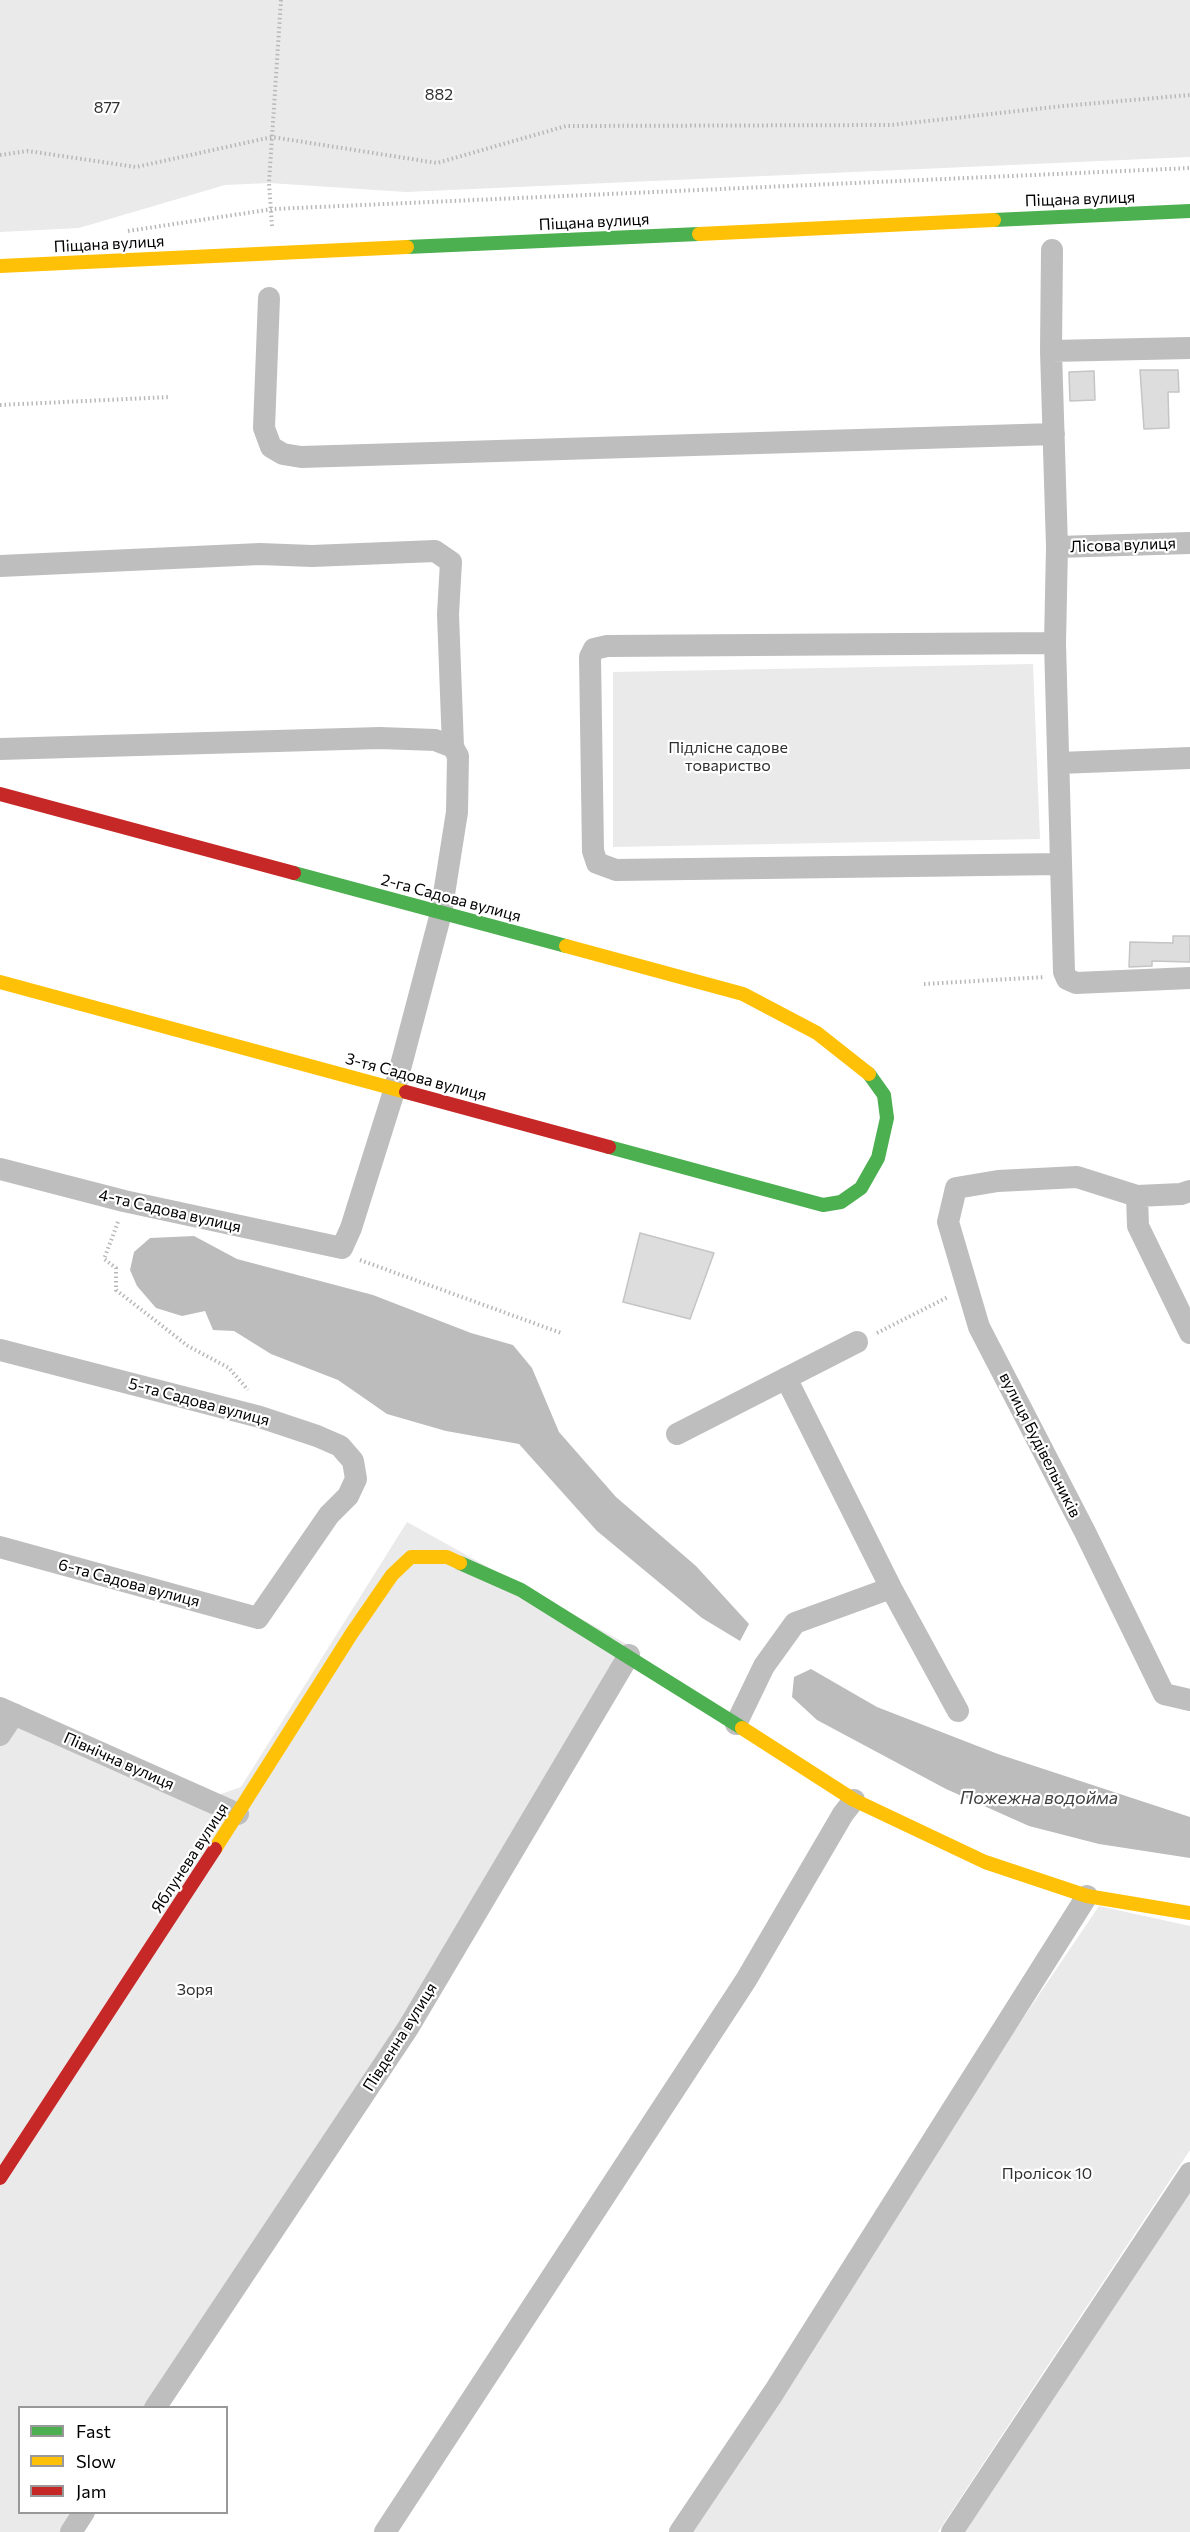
<!DOCTYPE html>
<meta charset="utf-8">
<style>
body{margin:0}
#map{position:relative;width:1190px;height:2532px;overflow:hidden;background:#fff;font-family:Commissioner,sans-serif}
canvas{display:block}
.legend{position:absolute;left:18px;top:2406px;width:210px;height:108px;box-sizing:border-box;background:#fff;border:2px solid #999;margin:0;padding:8px 10px;list-style:none;font-size:18px;color:#000}
.legend li{display:flex;align-items:center;gap:12px;height:30px}
.legend b{width:30px;border:2px solid #999}
</style>
<div id="map">
<canvas width="1190" height="2532"></canvas>
<ul class="legend">
<li><b style="height:8px;background:#4caf50"></b>Fast</li>
<li><b style="height:8px;background:#ffc107"></b>Slow</li>
<li><b style="height:8px;background:#c62828"></b>Jam</li>
</ul>
</div>
<script>
const g = document.querySelector('canvas').getContext('2d');
g.lineJoin = 'round';
function fillPath(path, color) {
  g.fillStyle = color;
  g.fill(path, 'evenodd');
}
function toPath(rows) {
  const path = new Path2D();
  for (const r of rows) {
    path.moveTo(r[0], r[1]);
    for (let i = 2; i < r.length; i += 2) path.lineTo(r[i], r[i + 1]);
  }
  return path;
}
function stroke(path, color, width, dash) {
  g.strokeStyle = color;
  g.lineWidth = width;
  g.lineCap = dash ? 'butt' : 'round';
  g.setLineDash(dash || []);
  g.stroke(path);
}
function label(font, color, halo, rows, align = 'center') {
  g.font = font + ' Commissioner,sans-serif';
  g.lineWidth = 4.5;
  g.setLineDash([]);
  g.textBaseline = 'middle';
  g.strokeStyle = halo;
  g.fillStyle = color;
  for (const [text, x, y, turn = 0] of rows) {
    g.save();
    g.translate(x, y);
    g.rotate((+turn || 0) * Math.PI / 180);
    g.textAlign = isNaN(turn) ? turn : align;
    if (halo) g.strokeText(text, 0, 0);
    g.fillText(text, 0, 0);
    g.restore();
  }
}
fillPath(toPath([
 [0,0,1190,0,1190,157,406,192,269,183,225,185,79,228,0,232],
 [1033,664,1040,839,613,847,613,672],
 [407,1522,641,1652,160,2407,20,2408,20,2512,93,2513,81,2532,0,2532,0,1700,215,1796,241,1787],
 [1099,1906,1190,1926,1190,2150,938,2532,686,2532,959,2113],
 [1190,2186,1190,2532,962,2532]
]), '#eaeaea');
fillPath(toPath([
 [194,1236,237,1259,373,1295,471,1333,513,1345,532,1368,559,1432,616,1497,696,1566,749,1624,740,1641,702,1618,597,1531,519,1444,446,1431,387,1414,338,1380,271,1354,234,1331,213,1330,205,1311,182,1316,156,1308,137,1286,130,1270,134,1252,150,1238],
 [811,1669,877,1707,998,1754,1190,1817,1190,1858,1099,1844,1029,1826,946,1789,817,1720,792,1697,794,1677]
]), '#bcbcbc');
const building = toPath([
 [1140,370,1178,370,1179,392,1168,392,1169,428,1144,429,1140,370],
 [1094,371,1095,400,1070,401,1069,372,1094,371],
 [1173,936,1190,936,1190,962,1152,961,1152,966,1129,967,1130,942,1173,943,1173,936],
 [640,1233,714,1253,690,1319,623,1302,640,1233]
]);
fillPath(building, '#ddd');
stroke(building, '#c5c5c5', 1.5);
stroke(toPath([
 [0,155,28,151,136,167,272,137,437,163,566,126,891,125,1063,106,1190,95],
 [272,226,269,183,281,0],
 [128,231,273,209,1190,168],
 [0,405,170,397],
 [924,984,1045,977],
 [118,1222,104,1259,116,1268,116,1290,188,1346,229,1368,248,1390],
 [360,1260,561,1333],
 [877,1333,948,1297]
]), '#b8b8b8', 4, [1.5, 3]);
stroke(toPath([
 [1052,250,1051,351,1057,547,1055,643,1064,972,1067,979,1076,983,1190,978],
 [269,298,264,428,271,447,283,454,301,457,1054,434],
 [1051,351,1190,348],
 [1057,547,1190,543],
 [0,566,260,554,312,556,435,551,451,562,448,614,453,747],
 [1055,643,607,646,594,649,590,657,593,851,597,863,616,870,1060,864],
 [0,749,380,738,435,740,453,747,458,756,457,812,441,913,395,1088,351,1228,342,1248,124,1201,0,1169],
 [1059,763,1190,758],
 [1190,1191,1181,1194,1137,1196,1077,1177,998,1181,956,1188,948,1222,979,1327,1085,1532,1164,1694,1190,1700],
 [1137,1196,1138,1226,1190,1333],
 [0,1350,260,1417,317,1436,340,1446,353,1461,356,1479,348,1496,329,1515,258,1618,0,1547],
 [786,1378,891,1588,958,1711],
 [677,1434,857,1342],
 [0,1708,238,1814],
 [736,1724,764,1666,795,1623,891,1588],
 [0,1735,14,1714],
 [155,2408,408,2028,629,1655],
 [71,2532,84,2512],
 [385,2532,746,1980,843,1814,854,1800],
 [680,2532,774,2392,1087,1896],
 [952,2532,1190,2173]
]), '#bebebe', 22);
stroke(toPath([
 [994,220,1190,211],
 [407,247,699,234],
 [294,873,566,946],
 [609,1147,823,1205,841,1202,861,1188,878,1158,887,1118,884,1095,869,1074],
 [460,1563,521,1590,742,1728]
]), '#4caf50', 14);
stroke(toPath([
 [699,234,994,220],
 [0,266,407,247],
 [566,946,743,994,817,1033,869,1074],
 [0,982,406,1092],
 [742,1728,854,1800,985,1862,1087,1896,1190,1913],
 [215,1849,352,1633,392,1575,411,1557,447,1557,460,1563]
]), '#ffc107', 14);
stroke(toPath([
 [0,794,294,873],
 [406,1092,609,1147],
 [0,2178,215,1849]
]), '#c62828', 14);
label('16px', '#303030', '#fff', [
 ["882",439,95],
 ["877",107,108],
 ["Підлісне садове",728,748],
 ["товариство",728,766],
 ["Зоря",195,1990],
 ["Пролісок 10",1047,2174]
]);
label('16px', '#000', '#fff', [
 ["Піщана вулиця",1080,199,-2],
 ["Піщана вулиця",594,222,-3],
 ["Піщана вулиця",109,244,-3],
 ["Лісова вулиця",1123,545,-2],
 ["2-га Садова вулиця",451,898,15],
 ["3-тя Садова вулиця",416,1077,15],
 ["4-та Садова вулиця",170,1211,13],
 ["5-та Садова вулиця",199,1402,15],
 ["вулиця Будівельників",1040,1445,63],
 ["6-та Садова вулиця",129,1583,15],
 ["Північна вулиця",119,1761,24],
 ["Яблунева вулиця",190,1858,-57],
 ["Південна вулиця",400,2037,-58]
]);
label('italic 18px', '#414141', '#fff', [
 ["Пожежна водойма",1039,1798]
]);
</script>
